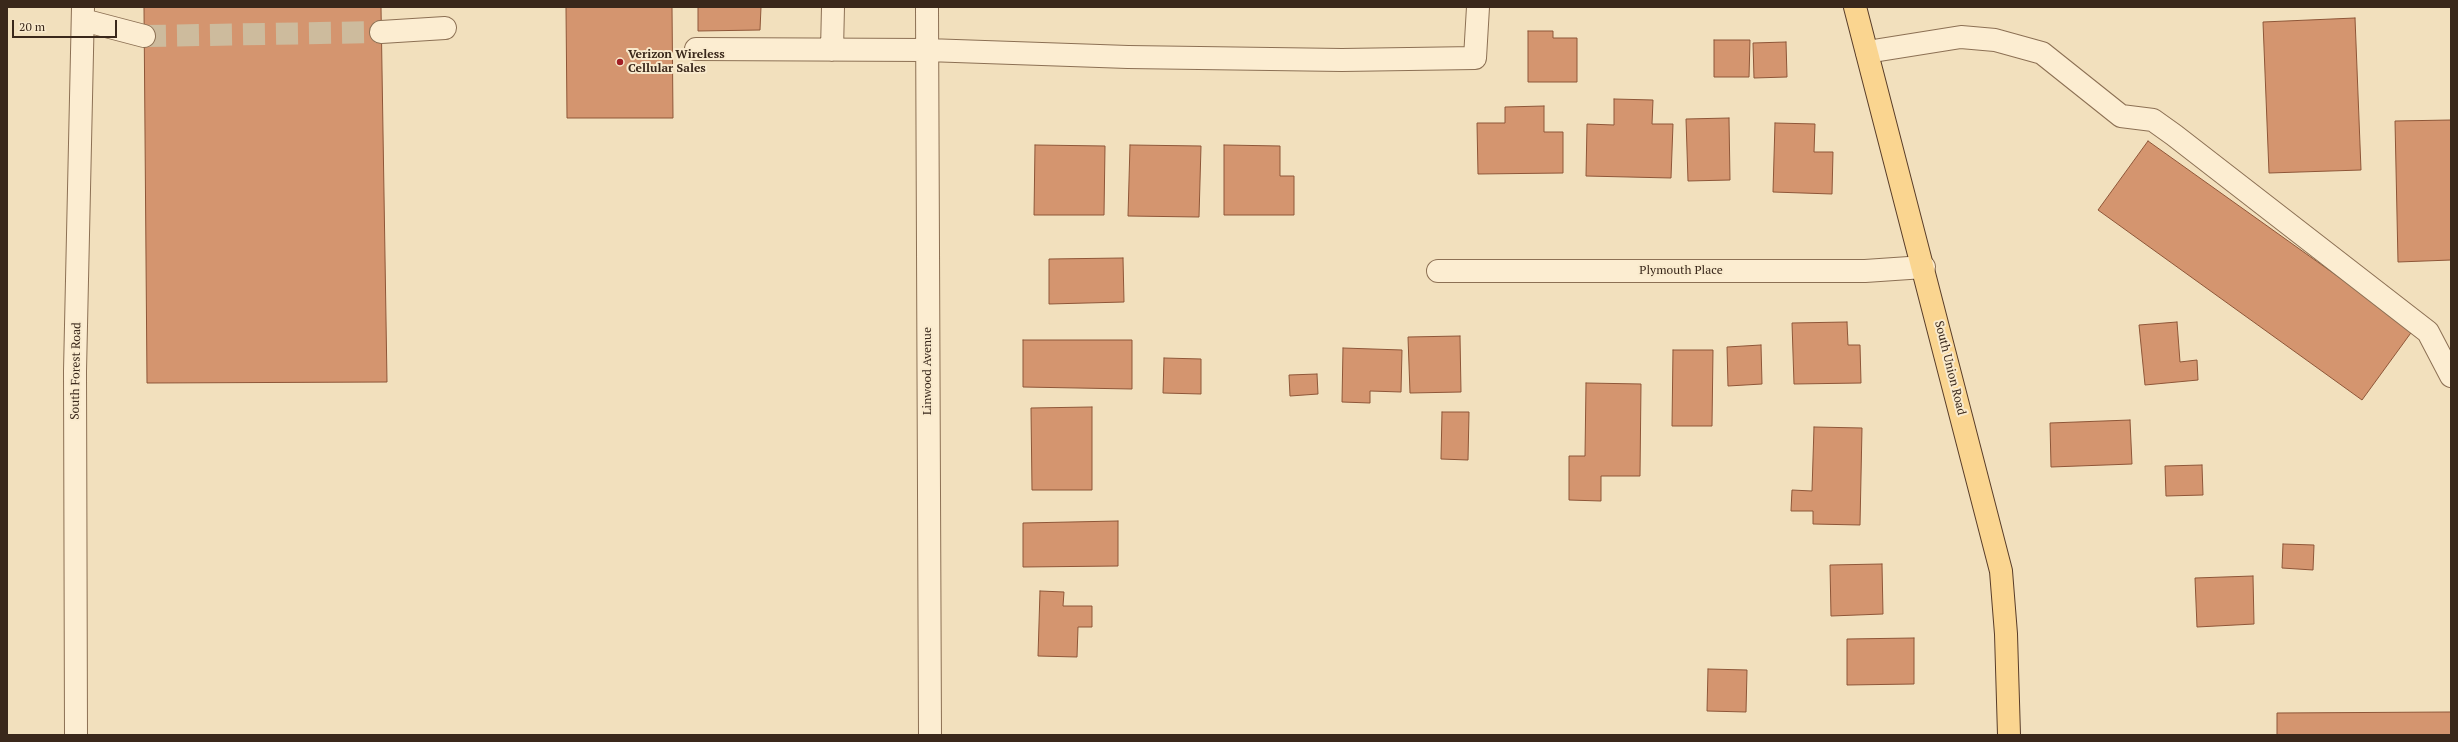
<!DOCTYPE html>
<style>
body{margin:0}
#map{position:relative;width:2458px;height:742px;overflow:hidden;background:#f2e0bd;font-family:"PT Serif",serif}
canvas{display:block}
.frame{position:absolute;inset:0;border:8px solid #3a281b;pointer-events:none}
.scale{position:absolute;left:12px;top:20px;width:105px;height:18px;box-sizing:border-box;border:2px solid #3a281b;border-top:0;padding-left:5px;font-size:12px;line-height:14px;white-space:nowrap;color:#3a281b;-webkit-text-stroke:3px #f9eacd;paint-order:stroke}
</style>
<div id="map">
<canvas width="2458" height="742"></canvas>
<div class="frame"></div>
<div class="scale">20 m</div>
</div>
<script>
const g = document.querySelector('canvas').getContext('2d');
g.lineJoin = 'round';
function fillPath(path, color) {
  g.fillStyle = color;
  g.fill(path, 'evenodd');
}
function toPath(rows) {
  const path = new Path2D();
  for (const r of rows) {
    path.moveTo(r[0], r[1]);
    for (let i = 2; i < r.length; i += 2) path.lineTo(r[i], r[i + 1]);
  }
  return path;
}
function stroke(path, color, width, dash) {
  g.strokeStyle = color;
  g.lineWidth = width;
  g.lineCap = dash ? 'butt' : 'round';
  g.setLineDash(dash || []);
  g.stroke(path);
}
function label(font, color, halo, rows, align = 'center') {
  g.font = font + ' "PT Serif",serif';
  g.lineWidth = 4;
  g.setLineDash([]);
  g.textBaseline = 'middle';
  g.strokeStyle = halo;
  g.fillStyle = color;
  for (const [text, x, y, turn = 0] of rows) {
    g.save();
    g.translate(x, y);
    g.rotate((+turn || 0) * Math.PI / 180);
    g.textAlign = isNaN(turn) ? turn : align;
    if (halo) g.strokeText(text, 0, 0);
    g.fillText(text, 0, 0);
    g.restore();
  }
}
const building = toPath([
 [144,7,381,7,387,382,147,383,144,7],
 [566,7,672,7,673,118,567,118,566,7],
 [698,7,761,7,760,30,698,31,698,7],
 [2355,18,2361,170,2269,173,2263,22,2355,18],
 [1528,31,1553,31,1553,38,1577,38,1577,82,1528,82,1528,31],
 [1714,40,1750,40,1749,77,1714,77,1714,40],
 [1786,42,1787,77,1754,78,1753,43,1786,42],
 [1614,99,1653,100,1652,124,1673,124,1671,178,1586,176,1587,124,1614,125,1614,99],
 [1544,106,1544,132,1563,132,1563,173,1478,174,1477,123,1505,123,1505,107,1544,106],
 [1729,118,1730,180,1688,181,1686,119,1729,118],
 [2451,120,2451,260,2398,262,2395,121,2451,120],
 [1775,123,1815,124,1814,152,1833,152,1832,194,1773,192,1775,123],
 [2148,141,2413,330,2362,400,2098,210,2148,141],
 [1035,145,1105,146,1104,215,1034,215,1035,145],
 [1130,145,1201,146,1199,217,1128,216,1130,145],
 [1224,145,1280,146,1280,176,1294,176,1294,215,1224,215,1224,145],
 [1123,258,1124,302,1049,304,1049,259,1123,258],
 [1847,322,1848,345,1860,345,1861,383,1794,384,1792,323,1847,322],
 [2177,322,2180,362,2197,360,2198,380,2145,385,2139,325,2177,322],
 [1460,336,1461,392,1410,393,1408,337,1460,336],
 [1023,340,1132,340,1132,389,1023,387,1023,340],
 [1761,345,1762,384,1728,386,1727,347,1761,345],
 [1343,348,1402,350,1401,392,1370,391,1370,403,1342,402,1343,348],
 [1673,350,1713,350,1712,426,1672,426,1673,350],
 [1164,358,1201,359,1201,394,1163,393,1164,358],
 [1317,374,1318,394,1290,396,1289,375,1317,374],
 [1586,383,1641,384,1640,476,1601,476,1601,501,1569,500,1569,456,1585,456,1586,383],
 [1092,407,1092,490,1032,490,1031,408,1092,407],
 [1442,412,1469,412,1468,460,1441,459,1442,412],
 [2130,420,2132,464,2051,467,2050,423,2130,420],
 [1814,427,1862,428,1860,525,1813,524,1813,511,1791,511,1792,490,1812,491,1814,427],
 [2202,465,2203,495,2166,496,2165,466,2202,465],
 [1118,521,1118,566,1023,567,1023,523,1118,521],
 [2283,544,2314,545,2313,570,2282,568,2283,544],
 [1882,564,1883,614,1831,616,1830,565,1882,564],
 [2253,576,2254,624,2197,627,2195,578,2253,576],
 [1040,591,1064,592,1063,606,1092,606,1092,627,1078,627,1077,657,1038,656,1040,591],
 [1914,638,1914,684,1847,685,1847,639,1914,638],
 [1708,669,1747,670,1746,712,1707,711,1708,669],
 [2451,712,2451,735,2277,735,2277,713,2451,712]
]);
fillPath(building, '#d4956f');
stroke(building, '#8e5638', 1);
stroke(toPath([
 [144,36,381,32]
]), '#cdbb9d', 22, [22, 11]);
const minor = toPath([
 [927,7,930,735],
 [83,20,144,36],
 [381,32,445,28],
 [696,49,927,50,1128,57,1342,60,1475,58,1478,7],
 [832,50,833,7],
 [1867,52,1961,37,1995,40,2042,53,2121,116,2153,120,2174,135,2428,332,2451,376],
 [1438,271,1865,271,1924,267],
 [76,735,75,371,83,7]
]);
const major = toPath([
 [1855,7,2001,571,2006,634,2009,735]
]);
stroke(minor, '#8c7054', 24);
stroke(major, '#593d29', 24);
stroke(minor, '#fcedd1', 22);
stroke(major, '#fad590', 22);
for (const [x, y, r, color] of [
 [620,62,4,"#a11e25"]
]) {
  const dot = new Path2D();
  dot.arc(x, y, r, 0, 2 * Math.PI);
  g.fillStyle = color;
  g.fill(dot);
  stroke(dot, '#f9eacd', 1.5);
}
label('bold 12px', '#3a281b', '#f9eacd', [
 ["Verizon Wireless",628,55],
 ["Cellular Sales",628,69]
], 'left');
label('12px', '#3a281b', '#f9eacd', [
 ["Plymouth Place",1681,271],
 ["South Union Road",1950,368,76],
 ["South Forest Road",76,371,-89],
 ["Linwood Avenue",928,371,-90]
]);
</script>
